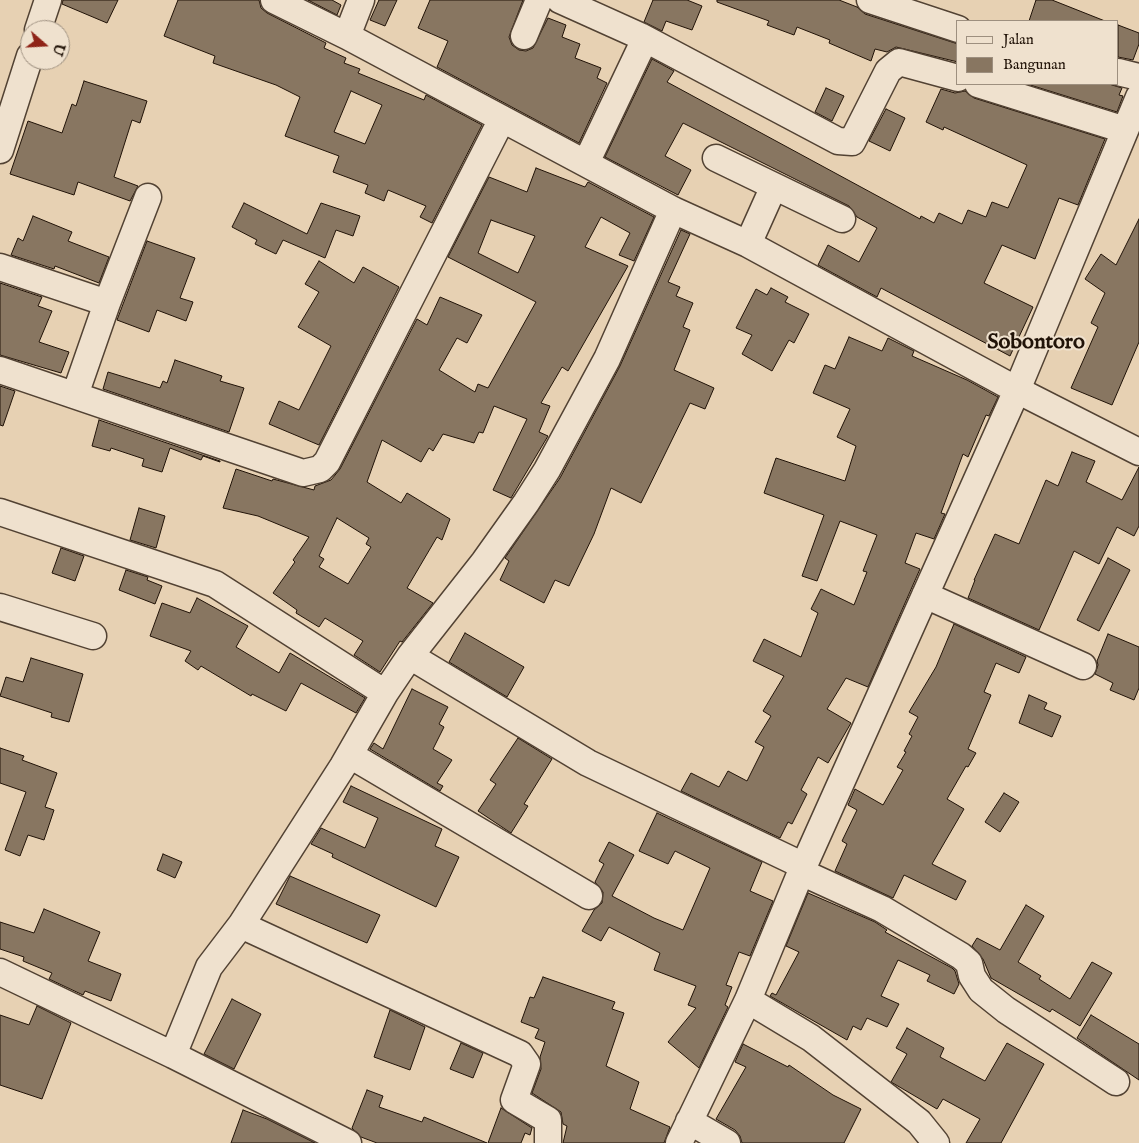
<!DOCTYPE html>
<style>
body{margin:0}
#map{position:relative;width:1139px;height:1143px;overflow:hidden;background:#e7d1b3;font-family:"IM FELL English",serif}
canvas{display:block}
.legend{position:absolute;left:956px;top:20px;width:162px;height:65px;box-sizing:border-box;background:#efe1ce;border:1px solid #9d8f7f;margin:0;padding:6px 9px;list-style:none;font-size:15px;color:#211308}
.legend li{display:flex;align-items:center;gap:10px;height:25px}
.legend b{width:25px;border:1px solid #9d8f7f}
.north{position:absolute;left:20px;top:20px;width:50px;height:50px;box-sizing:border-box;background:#efe1ce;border:1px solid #9d8f7f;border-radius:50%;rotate:109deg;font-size:14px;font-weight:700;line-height:20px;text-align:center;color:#211308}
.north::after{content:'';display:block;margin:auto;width:18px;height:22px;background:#8f2418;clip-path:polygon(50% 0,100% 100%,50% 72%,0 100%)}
</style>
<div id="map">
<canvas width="1139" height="1143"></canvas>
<ul class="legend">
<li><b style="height:6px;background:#efe1ce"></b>Jalan</li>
<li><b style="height:14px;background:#887661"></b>Bangunan</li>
</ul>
<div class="north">U</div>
</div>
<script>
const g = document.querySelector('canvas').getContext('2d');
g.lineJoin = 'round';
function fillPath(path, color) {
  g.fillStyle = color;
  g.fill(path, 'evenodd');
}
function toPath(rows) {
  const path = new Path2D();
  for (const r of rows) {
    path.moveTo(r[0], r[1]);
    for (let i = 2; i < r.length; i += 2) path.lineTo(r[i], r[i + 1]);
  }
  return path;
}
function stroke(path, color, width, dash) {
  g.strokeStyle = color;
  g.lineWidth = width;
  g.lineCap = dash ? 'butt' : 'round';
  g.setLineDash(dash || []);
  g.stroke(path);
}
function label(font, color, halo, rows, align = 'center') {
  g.font = font + ' "IM FELL English",serif';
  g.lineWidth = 4;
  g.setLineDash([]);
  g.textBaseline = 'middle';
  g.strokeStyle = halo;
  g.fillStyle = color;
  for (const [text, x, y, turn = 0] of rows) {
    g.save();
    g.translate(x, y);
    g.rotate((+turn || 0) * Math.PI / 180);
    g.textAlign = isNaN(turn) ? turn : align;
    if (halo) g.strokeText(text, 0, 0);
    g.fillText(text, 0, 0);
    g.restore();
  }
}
const building = toPath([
 [63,0,118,0,107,23,62,4,63,0],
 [178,0,259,0,261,8,267,13,326,43,324,48,346,58,344,63,360,69,358,73,424,100,426,95,482,125,432,223,420,217,426,206,388,190,384,201,365,193,368,185,333,172,339,156,285,136,300,97,276,85,213,63,215,56,164,36,178,0],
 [351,91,382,105,365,144,334,132,351,91],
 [308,0,332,0,341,5,337,15,308,0],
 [379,0,397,0,385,26,370,20,379,0],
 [430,0,523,0,509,37,512,45,519,50,526,51,533,48,548,18,566,25,562,37,580,44,575,58,601,68,597,78,607,83,579,143,437,67,448,41,418,28,430,0],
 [653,0,687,0,702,6,692,30,666,21,662,31,644,22,653,0],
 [717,0,839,0,857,7,865,14,958,44,958,62,896,47,887,52,875,49,871,61,829,43,830,40,797,27,794,35,767,25,769,21,717,2,717,0],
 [1036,0,1052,0,1105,21,1029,21,1036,0],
 [1118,25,1139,33,1139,44,1133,60,1118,57,1118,25],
 [652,59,674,71,667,82,920,219,921,216,934,223,939,213,962,224,968,210,986,217,992,202,1008,208,1027,165,944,127,943,130,926,122,941,89,955,93,965,91,974,98,1105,139,1078,205,1059,198,1035,259,1002,245,984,283,1033,307,1010,356,881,288,877,297,818,265,828,245,859,262,877,228,857,217,849,206,683,123,665,156,691,170,678,195,605,157,652,59],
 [84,81,147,101,140,123,132,120,114,177,138,186,130,201,78,182,74,195,10,174,28,121,62,133,72,104,76,106,84,81],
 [1027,84,1109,84,1122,88,1119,95,1123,96,1117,112,1027,84],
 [826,88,844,96,832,121,815,112,826,88],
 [886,109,905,118,890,151,869,141,886,109],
 [536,168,585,187,588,182,654,217,634,261,619,255,630,233,601,217,585,247,628,266,568,371,562,367,541,403,550,406,539,432,548,436,511,498,493,490,527,419,494,406,483,433,479,432,474,443,443,434,433,451,429,448,421,462,382,440,367,482,401,503,407,493,450,519,442,540,437,537,407,588,433,603,402,642,400,641,380,672,354,655,363,641,325,618,319,627,296,613,297,610,273,593,295,562,293,560,309,537,258,516,223,508,236,469,272,481,273,479,314,490,315,486,331,480,340,469,417,319,427,325,440,297,482,315,467,343,457,338,439,370,475,392,478,384,488,388,536,302,448,257,489,177,527,192,536,168],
 [491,220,535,236,518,273,478,253,491,220],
 [337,518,369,538,366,544,371,547,348,584,319,567,324,559,319,556,337,518],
 [244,203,307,234,321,203,360,216,353,236,336,230,325,258,283,240,276,254,255,244,257,240,232,227,244,203],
 [33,216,72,232,68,241,109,257,99,283,55,266,54,269,11,255,18,238,23,241,33,216],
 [1139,219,1139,342,1112,405,1071,388,1098,327,1091,323,1105,293,1085,279,1101,254,1116,265,1139,219],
 [681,230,690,234,668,282,680,287,676,296,693,303,683,327,690,330,674,370,714,388,705,409,690,403,641,503,611,488,594,534,569,586,555,580,544,603,500,580,509,561,505,558,560,478,620,366,681,230],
 [147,241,195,258,180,298,193,302,186,321,157,310,149,332,117,320,147,241],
 [319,261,354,283,363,267,399,287,319,445,269,424,279,401,299,410,331,346,298,327,319,292,305,284,319,261],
 [0,283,42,297,38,306,52,311,39,342,69,352,61,373,0,355,0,283],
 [771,288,788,297,785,302,809,314,794,343,789,340,772,371,742,354,752,335,736,328,756,289,767,295,771,288],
 [849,337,882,351,888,338,914,351,912,356,967,380,998,397,989,416,986,415,968,457,963,454,941,513,945,514,934,539,916,533,905,563,920,569,868,687,846,678,827,709,851,723,828,763,818,757,801,790,807,794,792,824,788,822,780,838,681,791,691,773,719,787,728,771,747,781,764,747,755,742,771,716,763,711,784,676,753,661,764,639,801,657,818,613,811,609,821,589,854,605,867,572,863,571,877,535,840,521,817,581,802,576,824,515,764,493,776,458,845,481,856,446,837,437,850,409,813,393,825,365,835,369,849,337],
 [175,360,222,376,220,381,244,388,229,432,103,389,108,372,160,388,163,381,167,383,175,360],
 [0,386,15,391,3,426,0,425,0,386],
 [99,420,220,461,220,462,203,456,201,460,170,448,162,472,142,466,144,459,111,448,110,451,92,446,99,420],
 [1072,452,1095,461,1086,482,1122,500,1139,467,1139,526,1134,536,1117,527,1099,564,1074,551,1039,630,968,598,975,580,974,580,995,534,1019,544,1046,480,1058,486,1072,452],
 [139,508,165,516,156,548,130,540,139,508],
 [61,548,84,556,75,581,52,573,61,548],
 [1108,558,1130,570,1099,631,1077,620,1108,558],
 [126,570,148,577,147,580,162,586,155,604,119,590,126,570],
 [197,598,248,626,236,647,279,673,290,653,365,698,356,713,301,683,286,711,252,694,251,696,201,666,198,670,185,661,191,651,150,636,162,603,190,613,197,598],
 [954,624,1026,657,1019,673,996,663,984,692,991,695,968,749,976,753,968,767,966,766,947,799,964,809,932,864,966,881,956,900,904,875,893,898,835,871,847,844,842,841,857,810,848,805,855,789,883,805,903,770,897,767,906,752,904,751,912,736,909,734,918,717,909,712,936,667,954,624],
 [465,633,524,667,507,697,449,662,465,633],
 [1108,634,1139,647,1139,688,1134,700,1110,690,1113,683,1095,674,1098,665,1097,661,1108,634],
 [31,658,83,674,69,722,51,717,52,713,0,696,6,677,23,682,31,658],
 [412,689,448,707,439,724,444,727,433,749,452,760,437,783,443,786,440,791,370,749,374,743,383,749,412,689],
 [1029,695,1047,703,1044,709,1061,716,1052,737,1019,723,1029,695],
 [518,738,552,759,524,804,528,806,511,833,478,811,496,784,490,780,518,738],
 [0,748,24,756,22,760,57,773,45,807,54,810,44,840,28,835,20,856,5,850,26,792,0,783,0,748],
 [351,786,442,829,435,846,459,857,436,907,332,857,333,854,311,844,321,828,365,848,378,818,343,802,351,786],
 [1004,793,1019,802,1000,832,985,822,1004,793],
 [657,813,762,862,750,891,773,901,750,956,739,952,726,985,732,987,725,1005,728,1007,699,1068,668,1042,696,1008,688,1005,696,986,654,970,660,953,609,927,601,941,582,931,594,910,602,903,603,892,595,882,604,864,599,861,609,842,634,855,612,896,654,918,683,930,710,868,675,851,668,864,639,851,657,813],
 [163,854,182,862,175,878,157,870,163,854],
 [290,876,380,915,367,943,276,904,290,876],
 [808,893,875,922,887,930,885,932,952,968,955,971,959,984,954,994,927,981,930,975,898,960,881,996,899,1004,887,1027,867,1018,861,1030,853,1026,847,1040,770,996,772,993,776,995,799,952,786,946,808,893],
 [1026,905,1044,916,1018,962,1041,976,1039,979,1070,999,1092,962,1112,973,1080,1026,1052,1009,1050,1012,991,978,983,959,972,946,977,938,1000,950,1026,905],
 [44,909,100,932,88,961,121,974,111,1001,85,991,83,995,49,979,52,973,23,961,24,957,0,949,0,922,34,933,44,909],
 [543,977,615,1002,612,1009,624,1013,606,1066,639,1082,630,1109,670,1127,664,1143,563,1143,567,1126,563,1124,561,1112,532,1093,541,1069,540,1057,545,1042,535,1038,539,1029,521,1022,530,997,534,998,543,977],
 [232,999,261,1014,234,1069,204,1054,232,999],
 [37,1006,71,1023,42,1099,0,1085,0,1015,29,1025,37,1006],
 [390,1010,425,1027,410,1070,374,1057,390,1010],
 [1091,1015,1139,1044,1139,1080,1077,1038,1091,1015],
 [907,1028,944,1048,940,1057,985,1081,1007,1043,1044,1064,1001,1143,966,1143,980,1119,943,1099,937,1109,891,1082,907,1054,896,1048,907,1028],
 [461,1043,483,1053,473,1078,450,1069,461,1043],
 [743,1044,788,1067,789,1065,833,1095,861,1109,844,1143,742,1143,740,1136,735,1130,716,1119,746,1067,735,1062,743,1044],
 [367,1090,383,1096,379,1107,422,1122,424,1117,487,1143,377,1143,361,1137,352,1128,367,1090],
 [501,1108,532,1128,530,1135,525,1133,521,1143,488,1143,501,1108],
 [243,1110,267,1119,315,1143,231,1143,243,1110]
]);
fillPath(building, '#887661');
stroke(building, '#211308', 1);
const minor = toPath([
 [274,0,347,36,673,210,748,244,1017,390,1139,452],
 [560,0,640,36,838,141,852,142,888,71,899,62,958,78],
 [870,0,958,29],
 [38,30,48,0],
 [347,36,361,0],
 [524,36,539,0],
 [1118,72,1139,77],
 [978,84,1125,130],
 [0,150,30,56],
 [716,158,842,219],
 [586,163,645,39],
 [748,244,774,186],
 [0,267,107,303],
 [0,370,303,473,320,469,327,462,502,119],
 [75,395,107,303,148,197],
 [0,512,215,584,385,693],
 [925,595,1083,666],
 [0,607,93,636],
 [410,656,588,763,804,866],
 [350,755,589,896],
 [801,872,882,909,961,956,969,963,972,976,981,990,1006,1010,1116,1082],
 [241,925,520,1054,527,1064,514,1100,548,1120,548,1143],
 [0,972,173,1055,209,967,241,925,343,766,385,693,410,656,484,562,526,503,547,470,607,359,673,210],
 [748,1000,811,1038,919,1122,936,1143],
 [173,1055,348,1143],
 [689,1121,727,1143],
 [679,1143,748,1000,801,872,1017,390,1139,97]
]);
stroke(minor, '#524233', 29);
stroke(minor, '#efe1ce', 26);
label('bold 22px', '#211308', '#efe1ce', [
 ["Sobontoro",1036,343]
]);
</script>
